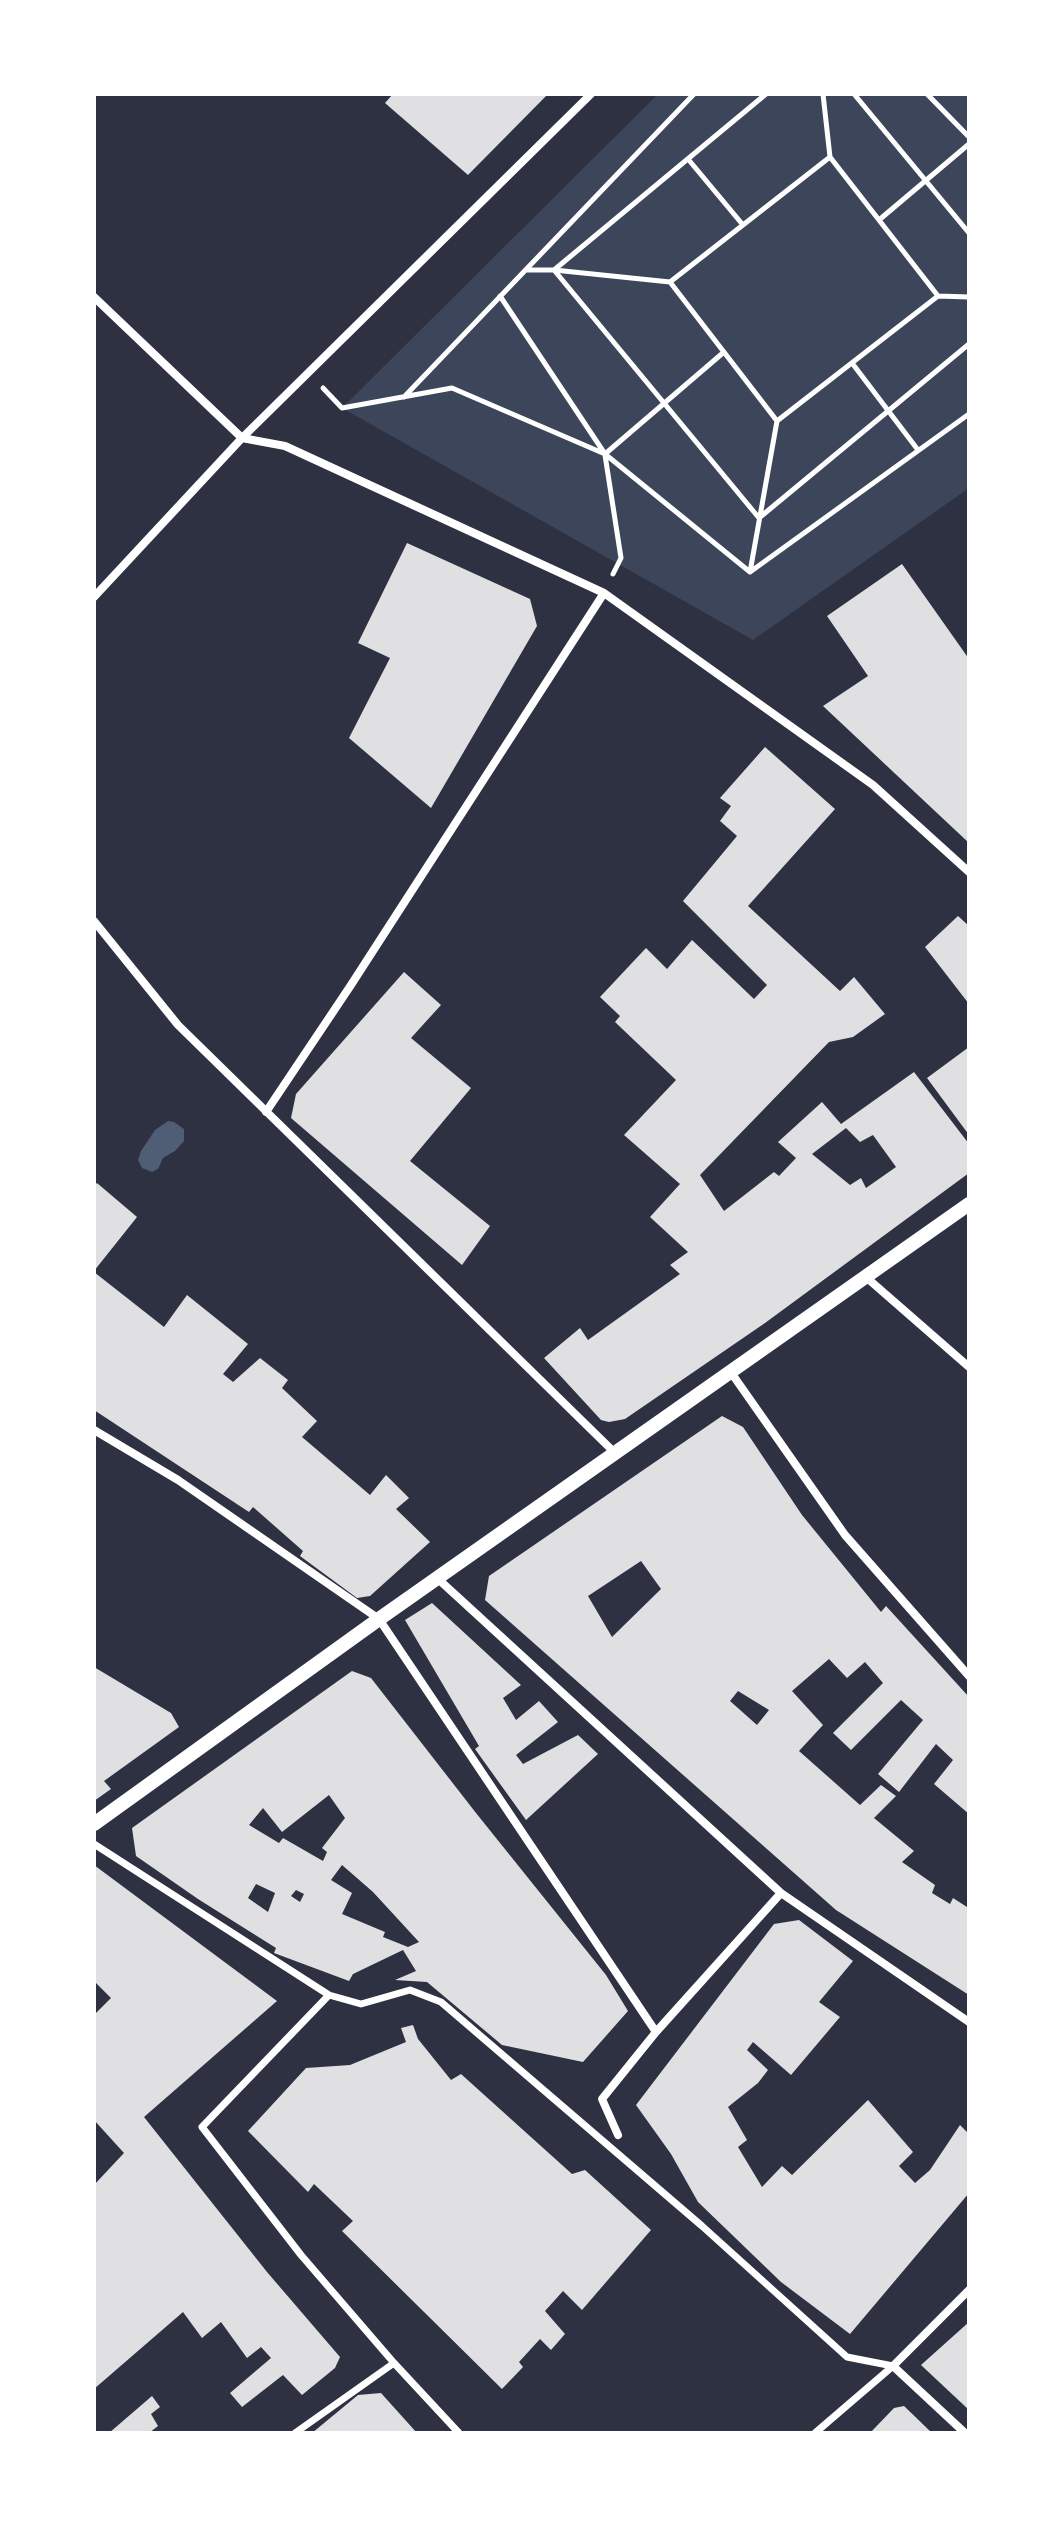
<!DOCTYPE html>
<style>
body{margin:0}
#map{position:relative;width:1063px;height:2527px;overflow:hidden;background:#2d3142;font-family:"DM Sans",sans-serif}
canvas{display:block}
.frame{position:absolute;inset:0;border:96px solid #fff;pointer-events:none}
</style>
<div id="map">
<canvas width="1063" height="2527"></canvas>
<div class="frame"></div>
</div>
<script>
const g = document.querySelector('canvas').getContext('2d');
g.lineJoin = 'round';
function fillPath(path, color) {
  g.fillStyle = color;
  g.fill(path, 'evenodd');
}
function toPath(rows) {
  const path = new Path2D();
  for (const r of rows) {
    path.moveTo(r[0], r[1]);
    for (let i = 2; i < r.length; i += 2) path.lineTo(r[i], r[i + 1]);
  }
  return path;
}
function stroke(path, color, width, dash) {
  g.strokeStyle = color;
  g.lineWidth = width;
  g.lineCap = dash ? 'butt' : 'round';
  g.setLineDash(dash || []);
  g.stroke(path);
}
fillPath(toPath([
 [658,94,969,94,969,488,753,640,342,408]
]), '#3c4559');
fillPath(toPath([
 [168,1121,174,1122,184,1129,184,1141,175,1151,163,1158,158,1169,152,1172,142,1168,138,1160,141,1151,155,1130]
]), '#4f5d75');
fillPath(toPath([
 [393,94,548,94,468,175,385,103],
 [407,543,530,599,537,626,431,808,349,738,390,658,358,643],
 [902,564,969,659,969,843,823,706,868,676,827,616],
 [765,747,835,809,748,906,840,991,854,977,885,1014,853,1037,829,1042,700,1175,724,1211,774,1172,779,1176,796,1158,778,1142,822,1102,841,1124,914,1072,969,1144,969,1173,765,1323,625,1419,609,1422,601,1420,544,1358,580,1328,588,1340,680,1274,670,1265,688,1252,650,1217,680,1184,624,1135,676,1080,615,1022,620,1016,600,997,646,948,667,969,692,940,754,999,767,985,683,901,737,836,720,821,731,806,720,798],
 [846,1128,860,1142,873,1135,896,1167,866,1188,861,1178,850,1185,812,1154],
 [958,916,969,926,969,1004,925,947],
 [404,972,441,1005,411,1038,471,1088,410,1161,490,1226,462,1265,291,1118,296,1094],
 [969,1047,969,1135,927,1078],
 [97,1183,137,1217,94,1271,94,1186],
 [94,1272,164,1327,187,1295,248,1344,223,1374,233,1382,260,1358,288,1380,282,1388,317,1421,302,1437,370,1495,386,1475,409,1498,396,1509,430,1542,370,1596,357,1598,300,1556,303,1551,253,1507,249,1512,94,1410],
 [722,1416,743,1427,802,1515,881,1612,886,1606,969,1697,969,1814,934,1784,953,1760,936,1744,899,1792,878,1774,923,1720,901,1700,851,1750,833,1733,883,1683,865,1662,847,1678,829,1659,792,1691,823,1725,799,1751,860,1805,881,1785,896,1796,874,1818,914,1851,902,1862,935,1885,932,1893,950,1904,953,1898,967,1907,969,1905,969,1995,836,1910,485,1600,489,1576],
 [641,1561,661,1589,612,1637,588,1596],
 [738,1691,769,1710,757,1725,730,1701],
 [432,1603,521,1685,503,1698,516,1720,539,1701,558,1722,516,1755,523,1764,578,1735,598,1754,526,1820,475,1749,479,1746,405,1620],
 [94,1667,171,1713,179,1727,104,1781,111,1789,94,1801],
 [352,1671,371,1678,476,1813,606,1975,628,2011,583,2062,502,2045,427,1982,395,1980,416,1971,403,1950,353,1974,349,1981,274,1953,276,1948,198,1899,136,1856,132,1828],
 [329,1795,345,1818,322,1848,327,1852,323,1861,283,1838,279,1843,249,1825,263,1808,282,1832],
 [342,1865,373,1892,419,1942,408,1947,383,1937,385,1932,342,1914,352,1893,331,1880],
 [256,1884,275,1893,268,1912,248,1898],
 [296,1890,304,1894,300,1902,291,1896],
 [94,1865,277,2001,144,2117,267,2272,340,2357,335,2368,302,2395,283,2375,242,2407,230,2393,271,2358,261,2347,247,2358,221,2322,202,2338,183,2312,94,2389,94,2185,124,2153,94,2120,94,2015,111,1998,96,1983,94,1984],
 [799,1920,853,1961,819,2002,840,2017,791,2075,753,2042,747,2050,768,2070,758,2083,728,2107,747,2140,738,2147,762,2187,782,2166,792,2175,868,2100,913,2152,899,2166,915,2183,930,2170,960,2125,969,2134,969,2193,850,2334,781,2282,698,2202,671,2154,636,2105,774,1924],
 [413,2025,418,2039,451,2080,461,2074,572,2174,585,2170,651,2230,582,2310,563,2291,545,2311,565,2334,551,2350,540,2339,519,2362,523,2367,502,2389,342,2231,353,2221,314,2184,308,2192,248,2131,306,2068,350,2065,406,2042,401,2028],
 [969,2322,969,2410,921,2365],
 [381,2393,417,2433,312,2433,358,2395],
 [152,2396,160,2407,151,2414,158,2426,149,2433,109,2433],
 [904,2406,932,2433,870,2433,894,2408]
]), '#e0e0e3');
stroke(toPath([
 [766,94,554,270,759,518,969,344],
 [823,94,830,157],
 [854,94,969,233],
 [927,94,969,137],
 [688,159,743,225],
 [879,220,969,144],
 [527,270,554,270,670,282],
 [500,296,605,454,750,572,969,414],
 [938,296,969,297],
 [852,363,918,450],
 [323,388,342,408,452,388,605,454,724,352],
 [404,397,694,94],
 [605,455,621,558,613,574],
 [750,572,777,421,938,296,830,157,670,282,777,421]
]), '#fff', 5);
stroke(toPath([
 [94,1844,329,1995,361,2004,410,1990,441,2002,702,2226,847,2357,893,2366],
 [329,1995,202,2127,301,2255,394,2363,459,2433],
 [295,2433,394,2363],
 [815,2433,893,2366]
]), '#fff', 7);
stroke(toPath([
 [94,297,242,438,285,446,604,593,873,785,969,872],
 [94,597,242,438,591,94],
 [94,921,178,1025,615,1453],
 [266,1112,351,985,604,593],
 [867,1278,969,1367],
 [730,1371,845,1535,969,1676],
 [94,1430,178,1480,379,1619,656,2032],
 [437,1578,781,1893,969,2022],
 [618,2135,602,2099,656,2032,781,1893],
 [965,2433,893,2366,969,2290]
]), '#fff', 8);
stroke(toPath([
 [94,1824,379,1619,969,1204]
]), '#fff', 14);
</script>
